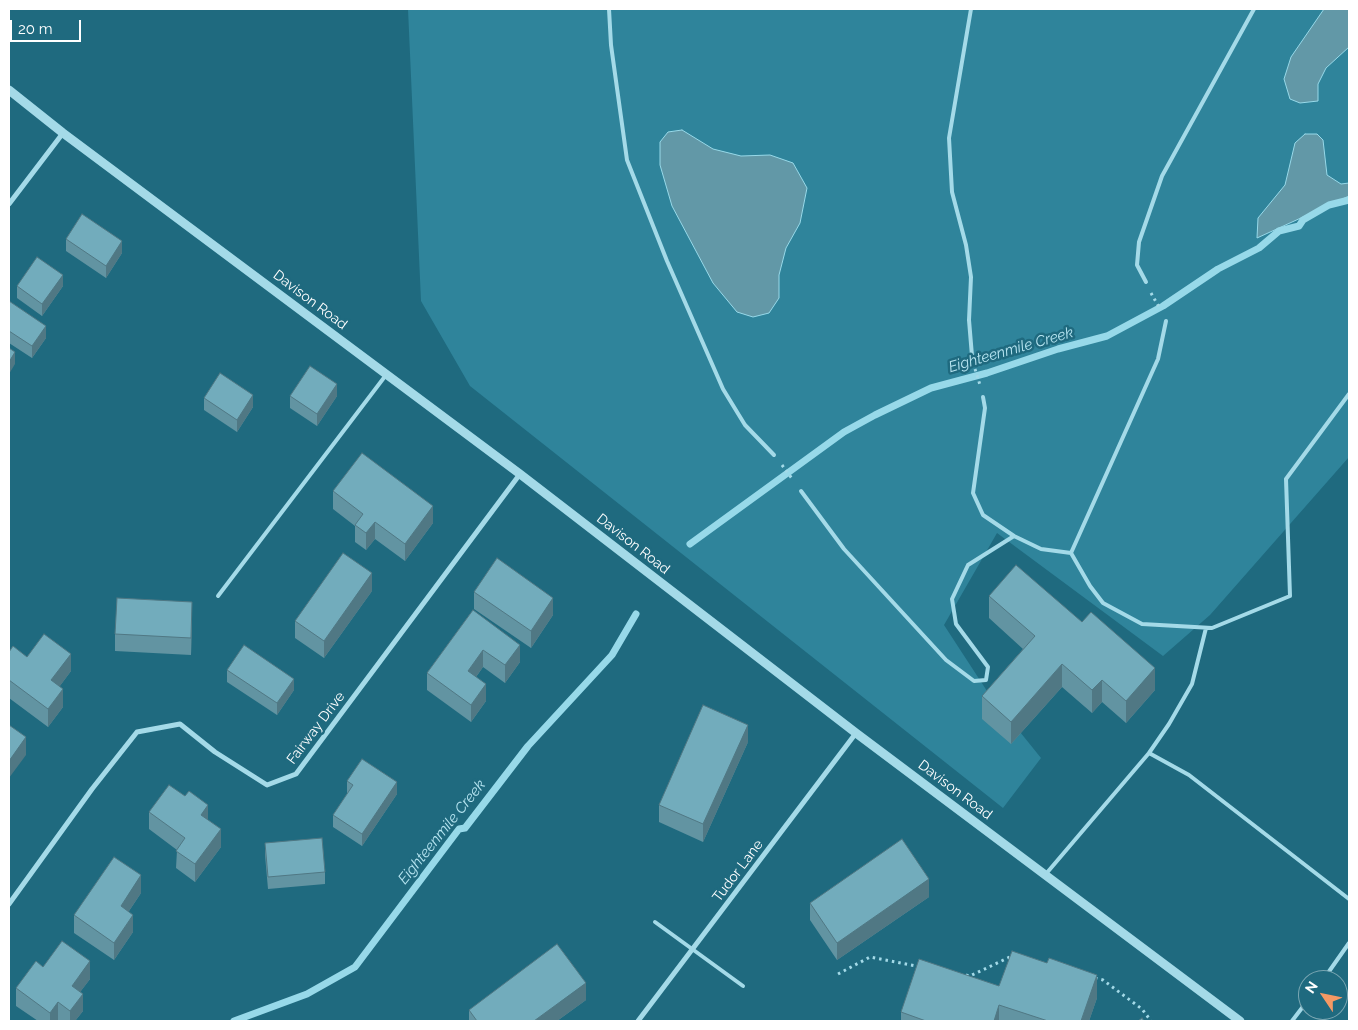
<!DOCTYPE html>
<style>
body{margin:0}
#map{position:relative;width:1358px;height:1030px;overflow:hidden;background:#1f6a7f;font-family:Raleway,sans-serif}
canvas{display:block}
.frame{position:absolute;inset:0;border:10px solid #fff;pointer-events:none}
.north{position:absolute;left:1298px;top:970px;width:50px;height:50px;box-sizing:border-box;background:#1f6a7f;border:1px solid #79a6b2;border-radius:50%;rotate:304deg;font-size:14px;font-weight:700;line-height:20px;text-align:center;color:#fff}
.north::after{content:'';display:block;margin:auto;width:18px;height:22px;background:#f59964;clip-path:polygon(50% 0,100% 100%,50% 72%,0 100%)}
.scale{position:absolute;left:10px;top:20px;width:71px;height:22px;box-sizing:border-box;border:2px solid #fff;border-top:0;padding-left:6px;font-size:15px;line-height:18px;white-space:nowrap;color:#fff;-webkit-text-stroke:4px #1f6a7f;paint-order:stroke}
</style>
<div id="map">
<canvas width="1358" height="1030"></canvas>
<div class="frame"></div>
<div class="north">N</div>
<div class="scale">20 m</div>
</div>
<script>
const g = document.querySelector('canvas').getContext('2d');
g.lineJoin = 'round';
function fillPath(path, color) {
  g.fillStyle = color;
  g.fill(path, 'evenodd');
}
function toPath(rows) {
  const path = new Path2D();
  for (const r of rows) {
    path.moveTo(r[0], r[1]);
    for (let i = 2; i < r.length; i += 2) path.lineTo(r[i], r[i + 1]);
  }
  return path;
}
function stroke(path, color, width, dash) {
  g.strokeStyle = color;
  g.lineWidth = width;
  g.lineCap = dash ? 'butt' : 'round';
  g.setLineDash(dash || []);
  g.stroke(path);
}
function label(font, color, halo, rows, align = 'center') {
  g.font = font + ' Raleway,sans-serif';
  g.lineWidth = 5;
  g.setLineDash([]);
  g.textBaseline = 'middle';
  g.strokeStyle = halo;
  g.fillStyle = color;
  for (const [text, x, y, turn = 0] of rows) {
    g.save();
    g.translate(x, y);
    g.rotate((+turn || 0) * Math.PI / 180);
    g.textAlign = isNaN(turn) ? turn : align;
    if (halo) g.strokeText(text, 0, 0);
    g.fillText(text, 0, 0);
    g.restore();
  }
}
fillPath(toPath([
 [408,9,1349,9,1349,457,1210,615,1163,656,997,533,944,625,987,691,1041,758,1003,808,470,386,421,301]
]), '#2f849b');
const water = toPath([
 [1324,9,1349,9,1349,47,1326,68,1318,84,1318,101,1300,103,1290,99,1284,79,1291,57,1324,9],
 [682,130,713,149,741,156,770,155,793,163,807,188,800,223,786,248,779,275,779,298,769,313,753,317,737,312,713,283,672,206,660,165,660,142,668,132,682,130],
 [1305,134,1317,134,1323,140,1327,175,1341,184,1349,183,1349,196,1257,238,1258,218,1285,185,1295,143,1305,134]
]);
fillPath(water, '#6298a7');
stroke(water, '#97d9e9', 1);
stroke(toPath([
 [690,544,844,432,875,415,931,388,987,373,1058,349,1107,336,1163,306,1218,269,1259,248,1279,231,1299,226,1303,220,1329,205,1349,200],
 [234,1021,307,994,355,967,459,829,465,828,528,746,612,655,636,614]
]), '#97d9e9', 7);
stroke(toPath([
 [1151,293,1160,309],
 [975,369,980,385],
 [782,465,793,480],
 [838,974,870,957,921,967],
 [966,975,970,976,1012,956],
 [1095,978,1103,980,1142,1009,1151,1021]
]), '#a4dae8', 3, [2.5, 4]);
stroke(toPath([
 [609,9,611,45,627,160,667,261,723,389,745,425,774,455],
 [971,9,949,138,952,192,966,245,971,277,969,320,972,356],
 [1146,282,1137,265,1139,242,1162,176,1254,9],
 [983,397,985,408,973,493,983,515,1014,536,1041,549,1071,553,1158,359,1166,321],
 [801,491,844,549,946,660,974,681,986,680,988,667,956,624,952,599,968,565,1014,536],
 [1071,553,1090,586,1103,603,1142,624,1212,628,1290,596,1286,479,1349,394],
 [218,596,386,375],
 [1149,753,1169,724,1192,684,1206,628],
 [1045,875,1149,753,1189,775,1349,899],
 [655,922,743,986],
 [1323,980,1349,943],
 [1292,1021,1308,1000]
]), '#a4dae8', 4);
stroke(toPath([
 [9,204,63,133],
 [9,904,92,789,137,732,180,724,215,752,267,785,296,774,520,474],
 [638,1021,856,733]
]), '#a4dae8', 5);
stroke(toPath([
 [9,90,63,133,520,474,856,733,1240,1021]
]), '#a4dae8', 9);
fillPath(toPath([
 [66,239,122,253,106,278,66,251],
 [17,286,63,286,42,316,17,298],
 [9,301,46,338,32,358,9,343],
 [290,396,337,396,317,426,290,408],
 [204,398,253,407,237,432,204,410],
 [333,491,433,523,405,561,375,539,366,550,355,542,355,526,333,509],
 [372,591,324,658,295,638,295,621],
 [474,592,553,615,531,648,474,609],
 [989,596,1155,690,1126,723,1102,702,1092,713,1062,687,1011,744,982,719,982,696,1023,649,989,618],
 [473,610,520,662,505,683,483,667,476,677,486,701,471,722,427,690,427,673],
 [192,620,191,655,115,651,115,634],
 [9,652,71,671,59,687,63,707,48,727,9,698],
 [227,670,294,690,277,715,227,682],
 [748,742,703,842,659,822,659,805],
 [347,781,397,794,362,846,333,827,333,815,347,794],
 [149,812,208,820,221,847,195,882,176,868,177,850,149,829],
 [265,843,325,872,325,884,268,889,265,855],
 [141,893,129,911,133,932,114,960,74,933,74,915],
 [929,897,837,960,810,920,810,903],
 [43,967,90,979,80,992,83,1011,75,1021,60,1021,58,1020,57,1021,38,1021,16,1006,16,988],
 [999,986,1097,998,1089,1021,901,1021,901,1012],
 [586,1000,557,1021,469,1021,469,1010]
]), '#6294a2');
fillPath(toPath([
 [122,241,122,253,106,278,106,266],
 [63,275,63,286,42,316,42,304],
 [46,326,46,338,32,358,32,346],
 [15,352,15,364,9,374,9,362],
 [337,384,337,396,317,426,317,414],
 [253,395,253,407,237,432,237,420],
 [433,506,433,523,405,561,405,544],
 [375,522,375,539,366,550,366,533],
 [372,573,372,591,324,658,324,641],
 [553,598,553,615,531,648,531,631],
 [192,602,192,620,191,655,191,638],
 [520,645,520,662,505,683,505,665],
 [483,650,483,667,468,688,468,671],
 [71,654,71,671,51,698,51,680],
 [1062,664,1062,687,1011,744,1011,722],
 [1155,668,1155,690,1126,723,1126,701],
 [294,679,294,690,277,715,277,703],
 [1102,680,1102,702,1092,713,1092,690],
 [486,684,486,701,471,722,471,705],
 [63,689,63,707,48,727,48,709],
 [748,725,748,742,703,842,703,824],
 [26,737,26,755,9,778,9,761],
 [397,782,397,794,362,846,362,834],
 [208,805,208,822,201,815],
 [221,829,221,847,195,882,195,864],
 [141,875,141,893,121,923,121,906],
 [929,879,929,897,837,960,837,943],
 [133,915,133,932,114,960,114,943],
 [90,961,90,979,72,1003,72,986],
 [1097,975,1097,998,1089,1021,1081,1021],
 [586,983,586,1000,557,1021,534,1021],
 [83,994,83,1011,75,1021,70,1021,70,1011],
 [58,1002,58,1020,57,1021,50,1021,50,1013],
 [999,1005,999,1021,994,1021]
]), '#507884');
const building = toPath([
 [82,214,122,241,106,266,66,239,82,214],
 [37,257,63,275,42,304,17,286,37,257],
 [9,301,46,326,32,346,9,331,9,301],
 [9,348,15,352,9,362,9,348],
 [310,366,337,384,317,414,290,396,310,366],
 [220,373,253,395,237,420,204,398,220,373],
 [362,453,433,506,405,544,375,522,366,533,355,525,363,514,333,491,362,453],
 [343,553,372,573,324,641,295,621,343,553],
 [497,558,553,598,531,631,474,592,497,558],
 [1016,565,1082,622,1091,612,1155,668,1126,701,1102,680,1092,690,1062,664,1011,722,982,696,1035,636,989,596,1016,565],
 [117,598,192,602,191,638,115,634,117,598],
 [473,610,520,645,505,665,483,650,468,671,486,684,471,705,427,673,473,610],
 [44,634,71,654,51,680,63,689,48,709,9,680,9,652,13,646,27,657,44,634],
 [244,645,294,679,277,703,227,670,244,645],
 [703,705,748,725,703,824,659,805,703,705],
 [9,725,26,737,9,761,9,725],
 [362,759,397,782,362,834,333,815,353,785,347,781,362,759],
 [169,785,185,796,189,791,208,805,201,815,221,829,195,864,176,851,185,838,149,812,169,785],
 [322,838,325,872,268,877,265,843,322,838],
 [902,839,929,879,837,943,810,903,902,839],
 [114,857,141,875,121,906,133,915,114,943,74,915,114,857],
 [62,941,90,961,72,986,83,994,70,1011,58,1002,50,1013,16,988,36,961,43,967,62,941],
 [557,944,586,983,534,1021,477,1021,469,1010,557,944],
 [1012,951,1047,963,1049,958,1097,975,1081,1021,1048,1021,999,1005,994,1021,926,1021,901,1012,919,959,999,986,1012,951],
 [1142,1018,1144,1021,1138,1021,1142,1018]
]);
fillPath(building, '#72acbc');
stroke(building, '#507884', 1);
label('14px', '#fff', '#1f6a7f', [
 ["Davison Road",310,300,37],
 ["Davison Road",633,544,38],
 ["Fairway Drive",316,728,-53],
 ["Davison Road",955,790,37],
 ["Tudor Lane",738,871,-53]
]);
label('italic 15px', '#b7e5f1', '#1f6a7f', [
 ["Eighteenmile Creek",1011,350,-16],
 ["Eighteenmile Creek",442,832,-51]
]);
</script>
